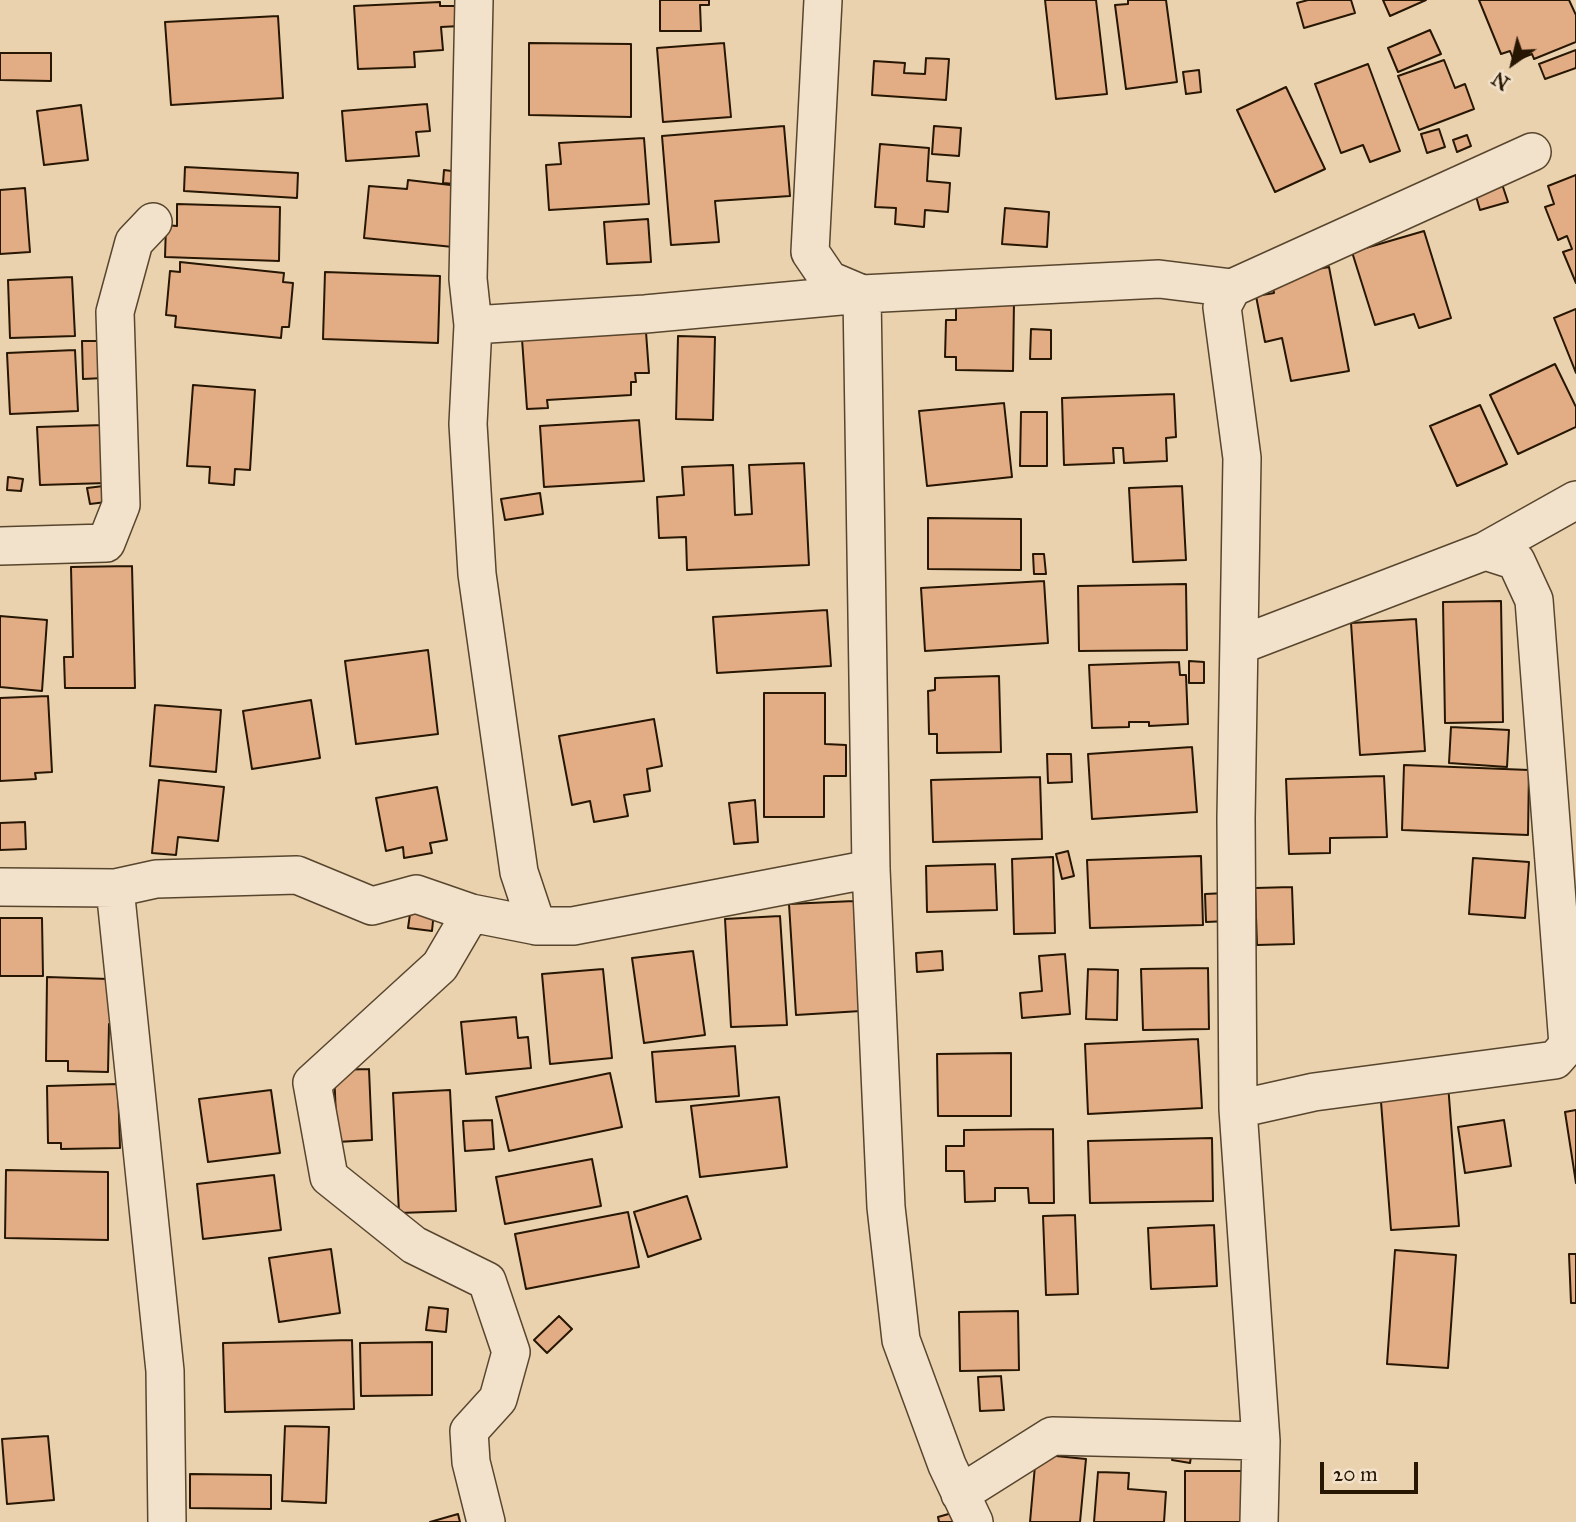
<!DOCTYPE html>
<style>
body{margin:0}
#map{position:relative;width:1576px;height:1522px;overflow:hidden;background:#ebd2af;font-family:"IM FELL Great Primer",serif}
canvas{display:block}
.north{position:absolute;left:1478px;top:28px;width:70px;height:70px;-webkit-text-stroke:5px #f2e2cb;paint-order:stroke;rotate:214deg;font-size:19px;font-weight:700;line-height:28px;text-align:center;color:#261602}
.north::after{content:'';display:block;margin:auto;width:24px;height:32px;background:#261602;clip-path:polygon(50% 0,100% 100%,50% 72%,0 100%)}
.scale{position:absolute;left:1320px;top:1462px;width:98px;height:32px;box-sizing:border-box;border:4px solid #261602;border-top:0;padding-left:9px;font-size:21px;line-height:24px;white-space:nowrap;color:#261602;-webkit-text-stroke:5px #f2e2cb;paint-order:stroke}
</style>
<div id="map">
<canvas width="1576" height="1522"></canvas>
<div class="north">N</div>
<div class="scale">20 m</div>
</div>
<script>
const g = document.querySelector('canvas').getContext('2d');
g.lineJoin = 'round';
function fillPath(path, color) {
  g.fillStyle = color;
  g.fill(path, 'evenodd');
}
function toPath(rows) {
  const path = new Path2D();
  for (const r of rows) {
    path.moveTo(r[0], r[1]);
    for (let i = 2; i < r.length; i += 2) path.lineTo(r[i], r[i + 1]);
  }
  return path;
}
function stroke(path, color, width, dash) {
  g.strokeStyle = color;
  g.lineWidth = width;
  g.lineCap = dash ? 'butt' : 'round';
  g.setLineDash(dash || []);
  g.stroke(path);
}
const building = toPath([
 [660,0,709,0,709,5,700,5,701,31,660,31,660,0],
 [1045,0,1096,0,1107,94,1056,99,1045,0],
 [1128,0,1166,0,1177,82,1126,89,1115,5,1128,4,1128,0],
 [1308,0,1351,0,1355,13,1304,28,1297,3,1308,0],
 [1383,0,1426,0,1390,16,1383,0],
 [1479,0,1569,0,1576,15,1576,42,1534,59,1532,54,1514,61,1510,51,1501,54,1479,0],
 [440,2,440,6,459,6,460,26,441,27,443,50,414,52,415,67,358,69,354,6,440,2],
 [278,16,283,98,171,105,165,22,278,16],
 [1430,30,1441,54,1398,72,1388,48,1430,30],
 [529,43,631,44,631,117,529,115,529,43],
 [724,43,731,117,663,122,657,48,724,43],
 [1576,50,1576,68,1545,79,1539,64,1576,50],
 [0,53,51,53,51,81,0,80,0,53],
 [926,58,949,59,946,100,872,95,874,61,905,63,904,73,925,74,926,58],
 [1444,60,1455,88,1465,84,1474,109,1419,130,1398,76,1444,60],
 [1368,64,1400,151,1370,162,1363,145,1341,153,1315,84,1368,64],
 [1199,70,1201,92,1186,94,1183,72,1199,70],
 [1286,87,1325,169,1275,192,1237,110,1286,87],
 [427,104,430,131,416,132,419,156,346,161,342,111,427,104],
 [81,105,88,160,44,165,37,111,81,105],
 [784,126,790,196,715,201,719,242,671,245,662,136,784,126],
 [934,126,961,128,959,156,932,154,934,126],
 [1439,129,1445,147,1427,153,1421,134,1439,129],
 [1467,135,1471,146,1457,152,1453,140,1467,135],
 [644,138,649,204,549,210,546,165,561,164,559,143,644,138],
 [880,144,929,148,927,181,950,183,948,212,925,210,924,227,895,224,896,208,875,207,880,144],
 [185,167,298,173,297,198,184,191,185,167],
 [444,170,467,173,466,185,443,183,444,170],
 [1576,175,1576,283,1563,252,1572,249,1567,236,1558,240,1545,207,1554,204,1548,186,1576,175],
 [1500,178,1508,202,1480,210,1473,186,1500,178],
 [408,180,459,186,453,247,364,238,369,186,407,189,408,180],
 [25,188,30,252,0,254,0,190,25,188],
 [177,204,280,207,279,261,165,257,166,225,177,226,177,204],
 [1005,208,1049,212,1047,247,1002,244,1005,208],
 [648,219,651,262,607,264,604,222,648,219],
 [1424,231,1451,318,1419,328,1414,314,1375,325,1352,252,1424,231],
 [180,262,284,273,283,282,293,283,289,327,282,327,281,338,175,327,176,316,166,315,170,271,180,272,180,262],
 [1329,267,1349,371,1291,381,1282,338,1265,342,1256,296,1274,293,1271,277,1329,267],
 [325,272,440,276,438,343,323,339,325,272],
 [72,277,75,336,10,338,8,280,72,277],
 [956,300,1014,301,1013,371,956,370,956,357,945,357,946,320,956,320,956,300],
 [1576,309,1576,373,1554,318,1576,309],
 [1031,329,1051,330,1051,359,1030,359,1031,329],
 [646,332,649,373,635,373,636,382,631,382,631,395,547,400,548,408,527,409,522,339,646,332],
 [678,336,715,337,713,420,676,419,678,336],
 [82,341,102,341,104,378,83,379,82,341],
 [75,350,78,411,10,414,7,353,75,350],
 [1555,364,1576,407,1576,427,1518,454,1490,395,1555,364],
 [193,385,255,390,250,470,235,469,234,485,209,483,210,467,187,466,193,385],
 [1174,394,1176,437,1166,438,1167,461,1124,463,1123,448,1113,448,1114,463,1064,465,1062,398,1174,394],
 [1004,403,1012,477,927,486,919,411,1004,403],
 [1480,405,1507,464,1457,486,1430,426,1480,405],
 [1021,412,1047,412,1047,466,1020,466,1021,412],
 [639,420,644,481,544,487,540,426,639,420],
 [104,425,107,483,40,485,37,427,104,425],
 [804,463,809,565,687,570,686,537,659,538,657,497,684,495,682,467,733,465,735,515,752,514,749,465,804,463],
 [8,477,23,479,21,491,7,490,8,477],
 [112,485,114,501,90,504,87,488,112,485],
 [1182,486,1186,560,1133,562,1129,488,1182,486],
 [540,493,543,514,505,520,501,499,540,493],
 [928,518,1021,519,1021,570,928,569,928,518],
 [1033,554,1044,554,1046,574,1034,574,1033,554],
 [132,566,135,688,65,688,64,657,73,657,71,567,132,566],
 [1044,581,1048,643,925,651,921,588,1044,581],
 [1186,584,1187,650,1079,651,1078,586,1186,584],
 [1501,601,1503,722,1445,723,1443,602,1501,601],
 [827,610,831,666,717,673,713,617,827,610],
 [0,616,47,620,42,691,0,687,0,616],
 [1416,619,1425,751,1360,755,1351,623,1416,619],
 [428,650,438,734,356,744,345,661,428,650],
 [1189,661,1204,662,1204,683,1189,683,1189,661],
 [1179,662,1180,675,1186,675,1188,724,1149,726,1149,722,1129,722,1129,727,1092,728,1089,665,1179,662],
 [999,676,1001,752,937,753,937,734,929,734,928,691,935,690,935,678,999,676],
 [764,693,825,693,825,744,846,745,846,776,824,776,824,817,764,817,764,693],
 [48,696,52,772,35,773,36,779,0,781,0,698,48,696],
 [311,700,320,758,252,769,243,711,311,700],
 [155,705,221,710,216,772,150,766,155,705],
 [654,719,662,766,647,769,650,791,624,795,628,816,594,822,590,801,572,805,559,736,654,719],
 [1451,727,1509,730,1507,767,1449,763,1451,727],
 [1192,747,1197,812,1092,819,1088,754,1192,747],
 [1047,754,1071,754,1072,782,1048,783,1047,754],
 [1404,765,1529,770,1528,835,1402,830,1404,765],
 [1384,776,1387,837,1330,838,1330,853,1289,854,1286,779,1384,776],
 [1040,777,1042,839,933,842,931,780,1040,777],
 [159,780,224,787,218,841,178,837,176,855,152,853,159,780],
 [437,787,447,840,430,843,432,853,404,858,403,847,386,851,376,798,437,787],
 [755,800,758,842,734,844,729,803,755,800],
 [25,822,26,849,0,850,0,823,25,822],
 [1068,851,1074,876,1062,879,1056,854,1068,851],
 [1201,856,1203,925,1090,928,1087,860,1201,856],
 [1053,857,1055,933,1014,934,1012,859,1053,857],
 [1473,858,1529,862,1525,918,1469,914,1473,858],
 [995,864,997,910,927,912,926,866,995,864],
 [1292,887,1294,944,1257,945,1255,888,1292,887],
 [1227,893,1228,921,1206,922,1205,894,1227,893],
 [854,901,861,1011,796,1015,789,904,854,901],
 [411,907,434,911,432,931,408,928,411,907],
 [780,916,787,1025,731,1027,725,919,780,916],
 [0,918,42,918,43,976,0,976,0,918],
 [693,951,705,1035,644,1043,632,958,693,951],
 [942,951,943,970,917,972,916,953,942,951],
 [1065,954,1070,1014,1022,1018,1020,993,1042,991,1039,956,1065,954],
 [1208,968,1209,1029,1143,1030,1141,969,1208,968],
 [603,969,612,1058,550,1064,542,974,603,969],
 [1088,969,1118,970,1117,1020,1086,1019,1088,969],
 [47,977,109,979,119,1025,109,1024,108,1072,68,1071,68,1061,46,1061,47,977],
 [516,1017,518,1038,528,1037,531,1068,466,1074,461,1022,516,1017],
 [1198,1039,1202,1108,1088,1114,1085,1044,1198,1039],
 [735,1046,739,1096,656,1102,652,1052,735,1046],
 [1011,1053,1011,1116,938,1116,937,1054,1011,1053],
 [369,1069,372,1140,337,1142,334,1070,369,1069],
 [610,1073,622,1127,509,1151,496,1097,610,1073],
 [118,1084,120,1148,61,1149,61,1143,48,1143,47,1086,118,1084],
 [1448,1084,1459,1226,1391,1230,1380,1089,1448,1084],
 [271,1090,280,1153,208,1162,199,1099,271,1090],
 [450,1090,456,1211,399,1213,393,1093,450,1090],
 [779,1097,787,1167,700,1177,691,1106,779,1097],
 [1576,1110,1576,1183,1565,1112,1576,1110],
 [492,1120,494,1149,465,1151,463,1121,492,1120],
 [1504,1120,1511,1166,1465,1173,1458,1127,1504,1120],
 [1053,1129,1054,1203,1029,1203,1028,1188,995,1188,995,1201,965,1202,964,1171,946,1171,946,1146,964,1146,964,1130,1053,1129],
 [1212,1138,1213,1201,1090,1203,1088,1141,1212,1138],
 [592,1159,601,1206,505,1224,496,1177,592,1159],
 [6,1170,108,1172,108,1240,5,1238,6,1170],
 [274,1175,281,1230,203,1239,197,1184,274,1175],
 [687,1196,701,1239,648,1257,634,1212,687,1196],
 [628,1212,639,1267,526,1289,515,1234,628,1212],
 [1075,1215,1078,1294,1046,1295,1043,1216,1075,1215],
 [1214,1225,1217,1286,1151,1289,1148,1228,1214,1225],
 [331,1249,340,1313,279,1322,269,1258,331,1249],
 [1395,1250,1456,1255,1448,1368,1387,1364,1395,1250],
 [1569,1254,1576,1254,1576,1303,1571,1303,1569,1254],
 [429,1307,448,1309,446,1332,426,1330,429,1307],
 [1018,1311,1019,1370,960,1371,959,1312,1018,1311],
 [559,1316,572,1329,547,1353,534,1340,559,1316],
 [352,1340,354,1409,225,1412,223,1343,352,1340],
 [432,1342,432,1395,361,1396,360,1343,432,1342],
 [1001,1376,1004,1410,980,1411,978,1377,1001,1376],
 [285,1426,329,1427,326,1503,282,1501,285,1426],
 [48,1436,54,1500,7,1504,2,1439,48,1436],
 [1175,1442,1193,1444,1190,1463,1172,1460,1175,1442],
 [1036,1454,1086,1459,1080,1522,1030,1522,1036,1454],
 [1185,1471,1249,1471,1249,1522,1185,1522,1185,1471],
 [1098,1472,1129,1473,1128,1489,1166,1492,1164,1522,1094,1522,1098,1472],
 [190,1474,271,1475,271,1509,190,1508,190,1474],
 [959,1511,963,1522,939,1522,938,1517,959,1511],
 [458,1514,460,1522,430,1522,458,1514]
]);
fillPath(building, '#e2ac85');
stroke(building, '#261602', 2);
const minor = toPath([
 [474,0,468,279,473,325,468,424,477,574,519,872,537,926],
 [823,0,810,252,829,280,862,294,871,869,886,1207,901,1340,947,1465,974,1522],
 [473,325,645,314,862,294,1159,279,1232,288],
 [0,546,106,543,121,505,115,312,134,242,153,222],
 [1485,551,1576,500],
 [0,887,115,888,156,879,297,875,372,906,416,894,471,913,537,926,573,926,871,869],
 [115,888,165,1371,167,1522],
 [471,913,440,966,312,1083,329,1177,414,1245,487,1281,511,1352,498,1399,469,1431,471,1462,486,1522],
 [1238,1109,1314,1092,1555,1060,1568,1045,1534,600,1516,561,1485,551,1240,645],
 [960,1494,1052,1436,1261,1441],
 [1259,1522,1261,1441,1238,1109,1236,818,1242,458,1222,307,1232,288,1532,152]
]);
stroke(minor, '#57452d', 40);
stroke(minor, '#f2e2cb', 37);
</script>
